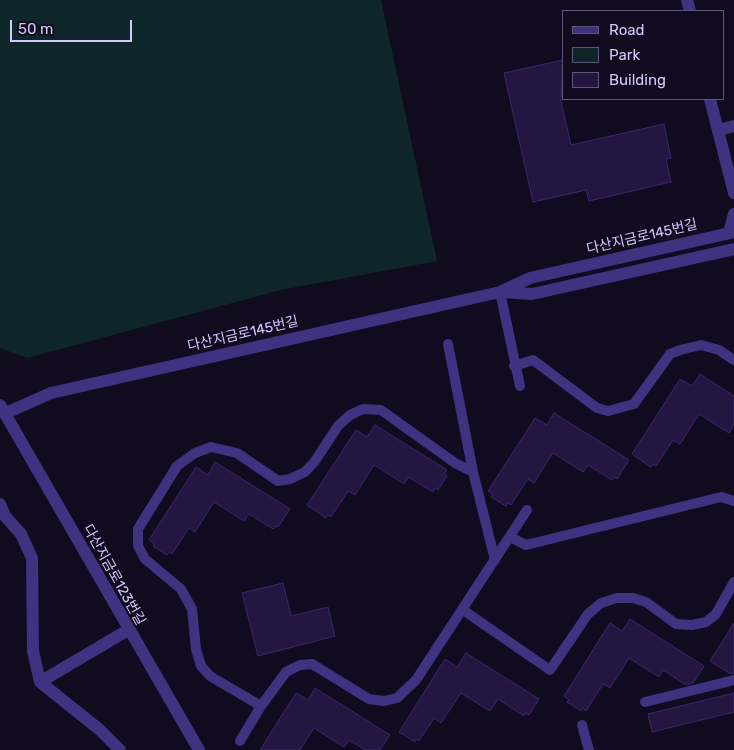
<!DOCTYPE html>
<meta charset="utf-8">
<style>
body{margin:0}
#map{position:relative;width:734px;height:750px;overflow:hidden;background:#110b1f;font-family:Rubik,sans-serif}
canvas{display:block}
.legend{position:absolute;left:562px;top:10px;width:162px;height:90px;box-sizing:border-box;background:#110b1f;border:1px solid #5f5779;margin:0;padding:6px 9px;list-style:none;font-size:15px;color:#d5c8ff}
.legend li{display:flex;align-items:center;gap:10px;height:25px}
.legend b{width:25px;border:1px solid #5f5779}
.scale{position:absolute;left:10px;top:20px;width:122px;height:22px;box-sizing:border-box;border:2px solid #d5c8ff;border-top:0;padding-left:6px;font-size:15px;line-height:18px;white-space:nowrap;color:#d5c8ff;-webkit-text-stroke:4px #110b1f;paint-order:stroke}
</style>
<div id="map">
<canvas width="734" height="750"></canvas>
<ul class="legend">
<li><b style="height:6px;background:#3f3381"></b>Road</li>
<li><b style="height:14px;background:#0e2629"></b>Park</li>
<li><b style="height:14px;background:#241641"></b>Building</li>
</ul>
<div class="scale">50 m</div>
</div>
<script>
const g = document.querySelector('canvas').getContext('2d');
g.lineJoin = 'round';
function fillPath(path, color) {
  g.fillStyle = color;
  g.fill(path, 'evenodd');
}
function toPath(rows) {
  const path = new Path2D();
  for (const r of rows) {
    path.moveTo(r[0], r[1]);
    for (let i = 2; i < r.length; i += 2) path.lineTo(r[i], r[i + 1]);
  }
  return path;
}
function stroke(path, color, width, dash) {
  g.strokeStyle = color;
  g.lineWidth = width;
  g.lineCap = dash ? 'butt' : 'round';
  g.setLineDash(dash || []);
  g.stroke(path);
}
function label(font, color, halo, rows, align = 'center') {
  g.font = font + ' Rubik,"Noto Sans KR",sans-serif';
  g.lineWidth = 4;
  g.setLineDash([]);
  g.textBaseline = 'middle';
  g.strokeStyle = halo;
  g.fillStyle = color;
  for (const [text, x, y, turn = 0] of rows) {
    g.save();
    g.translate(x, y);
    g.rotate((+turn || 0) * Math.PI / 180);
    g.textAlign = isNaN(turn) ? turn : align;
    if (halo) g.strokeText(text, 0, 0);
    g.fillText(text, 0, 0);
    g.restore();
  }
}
fillPath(toPath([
 [0,0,381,0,437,261,281,290,27,358,0,348]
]), '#0e2629');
const building = toPath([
 [563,60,561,101,571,145,664,124,671,158,666,159,671,182,589,201,586,190,533,202,504,73,563,60],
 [700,374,734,396,734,424,729,433,699,414,680,444,673,440,656,466,653,464,651,467,632,454,680,379,692,386,700,374],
 [554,413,629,460,617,479,615,477,612,480,588,465,583,472,553,453,534,483,528,479,511,505,508,503,506,506,491,497,493,494,488,491,535,418,547,425,554,413],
 [375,425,447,470,444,474,447,476,438,490,435,488,433,492,408,477,404,484,374,465,355,495,348,491,331,517,328,515,326,518,307,505,356,430,367,437,375,425],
 [215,462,290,509,278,527,276,526,273,529,249,514,244,521,214,502,195,532,189,528,172,554,169,552,167,555,153,546,154,543,149,540,196,467,208,475,215,462],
 [283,583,291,616,328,607,335,636,258,656,242,593,283,583],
 [630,619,704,666,693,683,686,685,663,670,659,677,629,658,610,688,603,684,586,711,583,708,581,711,567,702,569,700,564,696,610,623,622,631,630,619],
 [734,623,734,673,731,674,710,661,734,623],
 [466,653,539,699,529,715,525,713,524,716,498,699,490,711,461,693,441,723,434,718,419,741,416,739,415,742,399,732,445,659,457,667,466,653],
 [315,688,390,735,380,750,365,750,349,740,344,747,314,728,300,750,260,750,296,693,308,700,315,688],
 [734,693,734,712,652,732,648,714,734,693]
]);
fillPath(building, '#241641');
stroke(building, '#3d266e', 1);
stroke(toPath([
 [500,292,520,386],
 [448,344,473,472,495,560],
 [514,366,533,360,597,408,608,411,634,404,670,354,680,350,701,345,719,350,734,360],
 [510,537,526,545,721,497,734,501],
 [463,610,550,670,588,614,601,603,617,598,633,598,646,602,676,624,692,625,706,622,716,614,734,582],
 [645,702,734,680],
 [261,706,210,676,201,666,196,649,192,609,181,589,145,559,138,546,138,529,177,466,195,453,211,447,237,453,278,481,290,479,305,472,315,461,338,426,350,415,363,409,381,410,455,463,473,472],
 [582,725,589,750],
 [240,741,261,706,286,672,300,665,312,664,369,699,384,701,397,698,416,680,527,510]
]), '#3f3381', 10);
stroke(toPath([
 [687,0,690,11],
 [710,99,734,193],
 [718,130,734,126],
 [729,233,734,214],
 [0,405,199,750],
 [0,504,5,516,21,534,32,558,33,651,40,682,100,730,120,750],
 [40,682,128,630]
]), '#3f3381', 12);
stroke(toPath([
 [502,292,532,294,734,249],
 [6,413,51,393,500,292,530,278,734,232]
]), '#3f3381', 12);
label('14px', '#d5c8ff', '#110b1f', [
 ["다산지금로145번길",642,237,-13],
 ["다산지금로145번길",243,334,-13],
 ["다산지금로123번길",114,575,61]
]);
</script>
